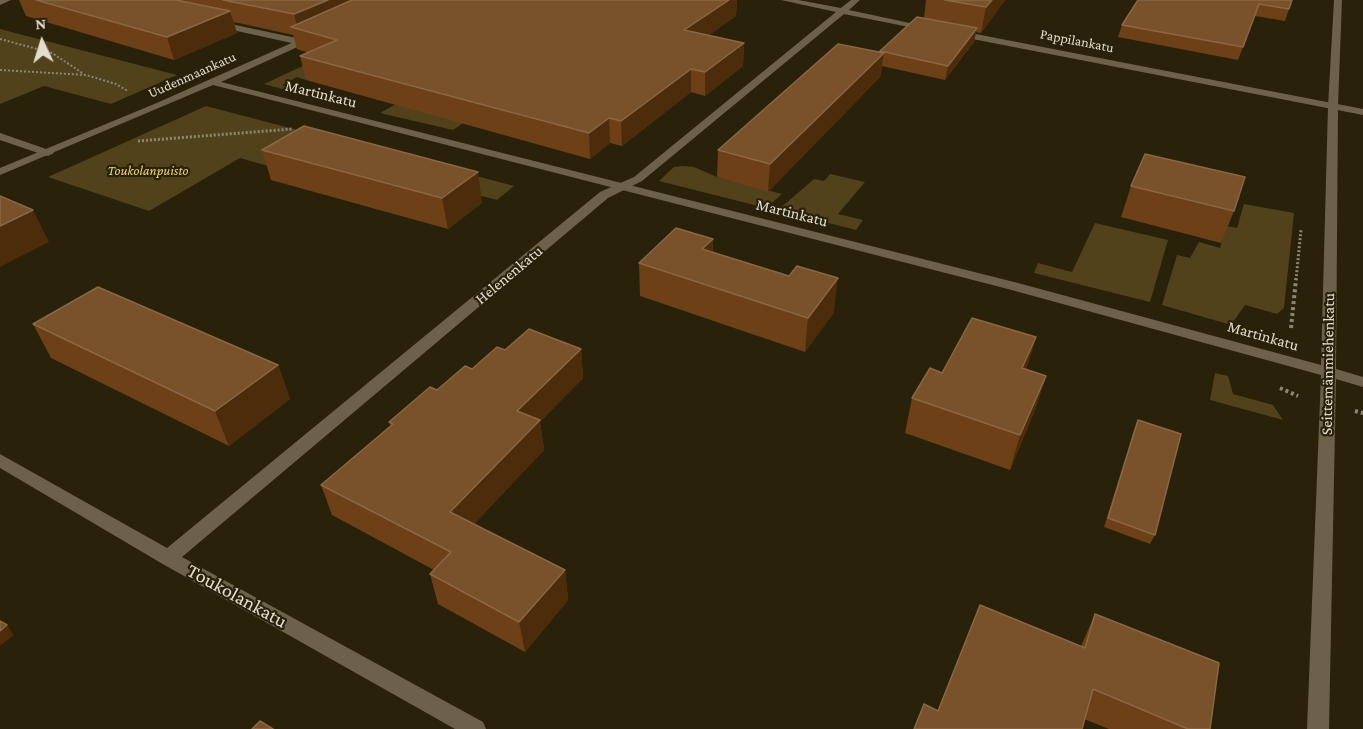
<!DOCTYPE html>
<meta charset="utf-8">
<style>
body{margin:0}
#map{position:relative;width:1363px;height:729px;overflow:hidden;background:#29210a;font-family:"Crimson Pro",serif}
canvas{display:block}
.north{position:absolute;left:12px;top:12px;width:60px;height:60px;-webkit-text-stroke:4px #29210a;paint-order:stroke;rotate:356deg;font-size:16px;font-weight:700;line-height:24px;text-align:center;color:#e2ddcf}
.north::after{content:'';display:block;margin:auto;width:21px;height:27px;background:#e2ddcf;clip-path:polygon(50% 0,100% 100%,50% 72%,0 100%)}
</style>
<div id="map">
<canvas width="1363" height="729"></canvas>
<div class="north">N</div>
</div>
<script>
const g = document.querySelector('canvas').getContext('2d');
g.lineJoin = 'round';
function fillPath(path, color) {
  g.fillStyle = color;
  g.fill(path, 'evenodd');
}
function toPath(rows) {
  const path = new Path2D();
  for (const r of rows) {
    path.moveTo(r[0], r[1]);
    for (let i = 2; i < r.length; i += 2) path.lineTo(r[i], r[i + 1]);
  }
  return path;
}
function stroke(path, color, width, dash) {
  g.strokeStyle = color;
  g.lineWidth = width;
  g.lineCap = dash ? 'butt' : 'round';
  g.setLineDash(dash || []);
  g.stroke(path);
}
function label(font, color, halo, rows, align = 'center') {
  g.font = font + ' "Crimson Pro",serif';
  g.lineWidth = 4.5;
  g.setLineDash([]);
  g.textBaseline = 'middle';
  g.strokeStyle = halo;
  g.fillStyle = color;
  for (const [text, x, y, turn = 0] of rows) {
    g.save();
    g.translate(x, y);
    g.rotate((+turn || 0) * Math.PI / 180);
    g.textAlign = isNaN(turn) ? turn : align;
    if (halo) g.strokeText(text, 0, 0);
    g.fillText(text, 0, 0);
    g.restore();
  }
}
fillPath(toPath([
 [0,29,177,75,111,104,44,86,0,104],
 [322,57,343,63,306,80,297,77,282,85,301,90,297,93,264,84],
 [448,75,465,122,453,130,380,113],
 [206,106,324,137,275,168,240,158,149,211,48,177],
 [682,166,694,167,717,177,782,194,766,208,659,181,674,167],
 [450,169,514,186,497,200,432,183],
 [830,174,865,182,838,214,863,220,856,230,778,210,814,179,824,181],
 [1244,204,1294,213,1284,308,1277,314,1245,305,1231,325,1162,305,1177,255,1190,258,1199,242,1220,248,1226,226,1237,228],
 [1095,223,1168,240,1150,302,1034,273,1038,263,1072,272],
 [1215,373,1228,376,1233,394,1273,405,1283,420,1210,400]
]), '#51421b');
stroke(toPath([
 [0,39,52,53,84,74],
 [0,70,86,75,116,84,128,91]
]), '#8d8674', 2, [2, 2]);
stroke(toPath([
 [138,141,292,129],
 [1296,280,1301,230]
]), '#8d8674', 3, [2, 2]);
stroke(toPath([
 [1291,328,1296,279],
 [1280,388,1298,396],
 [1355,411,1363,413]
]), '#8d8674', 4, [3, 3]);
fillPath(toPath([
 [217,21,301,39,306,42,301,45,214,26,214,22,217,21]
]), '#6c624a');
fillPath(toPath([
 [0,0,11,0,0,5,0,0],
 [781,0,798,0,841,8,851,0,860,0,849,10,933,28,929,31,844,14,642,181,608,198,182,557,483,722,486,729,455,729,161,563,0,468,0,454,167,548,600,192,634,177,836,12,781,0],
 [955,30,1363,109,1363,115,952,35,952,31,955,30],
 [0,133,52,151,54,153,48,156,44,155,0,140,0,133]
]), '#6c624a');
fillPath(toPath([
 [1334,0,1342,0,1338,106,1336,369,1363,377,1363,387,1336,379,1329,729,1307,729,1321,375,1008,289,213,85,0,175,0,168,159,102,314,33,319,36,317,38,221,82,1018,283,1321,365,1328,106,1334,0]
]), '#6c624a');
fillPath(toPath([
 [19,0,737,0,736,16,709,35,744,43,743,66,705,96,691,92,622,146,610,143,590,159,306,80,300,56,309,53,297,49,293,35,234,22,237,33,174,60,26,16],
 [926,0,1005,0,981,33,976,32,974,42,945,80,882,66,880,77,768,192,717,177,718,150,880,52,924,18],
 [1138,0,1292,0,1285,21,1255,16,1238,60,1118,37,1122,25],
 [262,150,482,203,448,229,271,180],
 [1131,186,1234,211,1221,243,1121,217],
 [713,239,713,252,834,312,805,352,640,296,639,263],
 [33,324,278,365,290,399,229,446,51,358],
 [1036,337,1026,370,1046,376,1035,410,1010,470,905,433,912,398,942,373],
 [581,349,583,378,540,422,544,450,474,524,565,570,568,600,525,652,438,604,430,574,434,570,332,515,321,485,391,426,389,422,437,390,472,369],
 [1138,420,1155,535,1150,544,1104,527,1134,430],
 [1095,614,1210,729,1109,729,1084,719,938,711,1081,646]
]), '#6d4018');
fillPath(toPath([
 [328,0,381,0,298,29,294,14],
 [729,0,737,0,736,16,684,52,684,30],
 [992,0,1005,0,981,33,986,7],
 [230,11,237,33,174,60,167,37],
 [977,28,974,42,945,80,948,66],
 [744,43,743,66,705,96,705,72],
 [884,53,880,77,768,192,770,164],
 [691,69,691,92,622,146,621,121],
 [609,118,610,143,590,159,589,133],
 [478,172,482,203,448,229,442,198],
 [33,210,49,242,0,267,0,226],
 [713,239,712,271,702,249],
 [838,278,834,312,805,352,808,318],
 [1036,337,1026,371,1022,368],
 [581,349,583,378,540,422,544,450,457,542,450,512,517,411],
 [278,365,290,399,229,446,215,411],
 [1046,376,1035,410,1010,470,1020,435],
 [565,570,568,600,525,652,519,622],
 [7,625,14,635,0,646,0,631]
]), '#4c2c0a');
const building = toPath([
 [36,0,176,0,230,11,167,37,36,0],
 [223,0,328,0,294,14,223,0],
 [352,0,729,0,684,30,744,43,705,72,691,69,621,121,609,118,589,133,300,56,337,40,291,27,352,0],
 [945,0,992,0,986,7,945,0],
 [1138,0,1292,0,1289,9,1259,4,1243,47,1122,25,1138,0],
 [917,17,977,28,948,66,880,51,917,17],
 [838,44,884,53,770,164,718,150,838,44],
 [304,126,478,172,442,198,262,150,304,126],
 [1145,154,1245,177,1234,211,1131,186,1145,154],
 [0,196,33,210,0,226,0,196],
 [676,228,713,239,702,249,789,276,797,266,838,278,808,318,639,263,676,228],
 [98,287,278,365,215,411,33,324,98,287],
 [972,318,1036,337,1022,368,1046,376,1020,435,912,398,930,368,942,373,972,318],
 [529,329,581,349,517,411,540,420,450,512,565,570,519,622,430,574,451,552,321,485,393,424,389,422,430,387,437,390,465,366,472,369,497,347,505,350,529,329],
 [1138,420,1181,434,1155,535,1108,518,1138,420],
 [980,605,1085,648,1095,614,1219,663,1210,729,1188,729,1093,689,1082,729,914,729,924,704,938,711,980,605],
 [0,621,7,625,0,631,0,621],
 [260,721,273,729,252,729,260,721]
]);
fillPath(building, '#79512b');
stroke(building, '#8a6745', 1.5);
label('14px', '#e2ddcf', '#29210a', [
 ["Pappilankatu",1077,41,11],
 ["Uudenmaankatu",192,75,-24]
]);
label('italic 14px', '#f5d37a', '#29210a', [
 ["Toukolanpuisto",148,171]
]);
label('16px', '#e2ddcf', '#29210a', [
 ["Martinkatu",321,94,14],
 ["Martinkatu",792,213,14],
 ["Helenenkatu",509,275,-40],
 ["Martinkatu",1263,336,16],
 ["Seittemänmiehenkatu",1328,364,-89]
]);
label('20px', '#e2ddcf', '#29210a', [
 ["Toukolankatu",237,596,29]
]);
</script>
